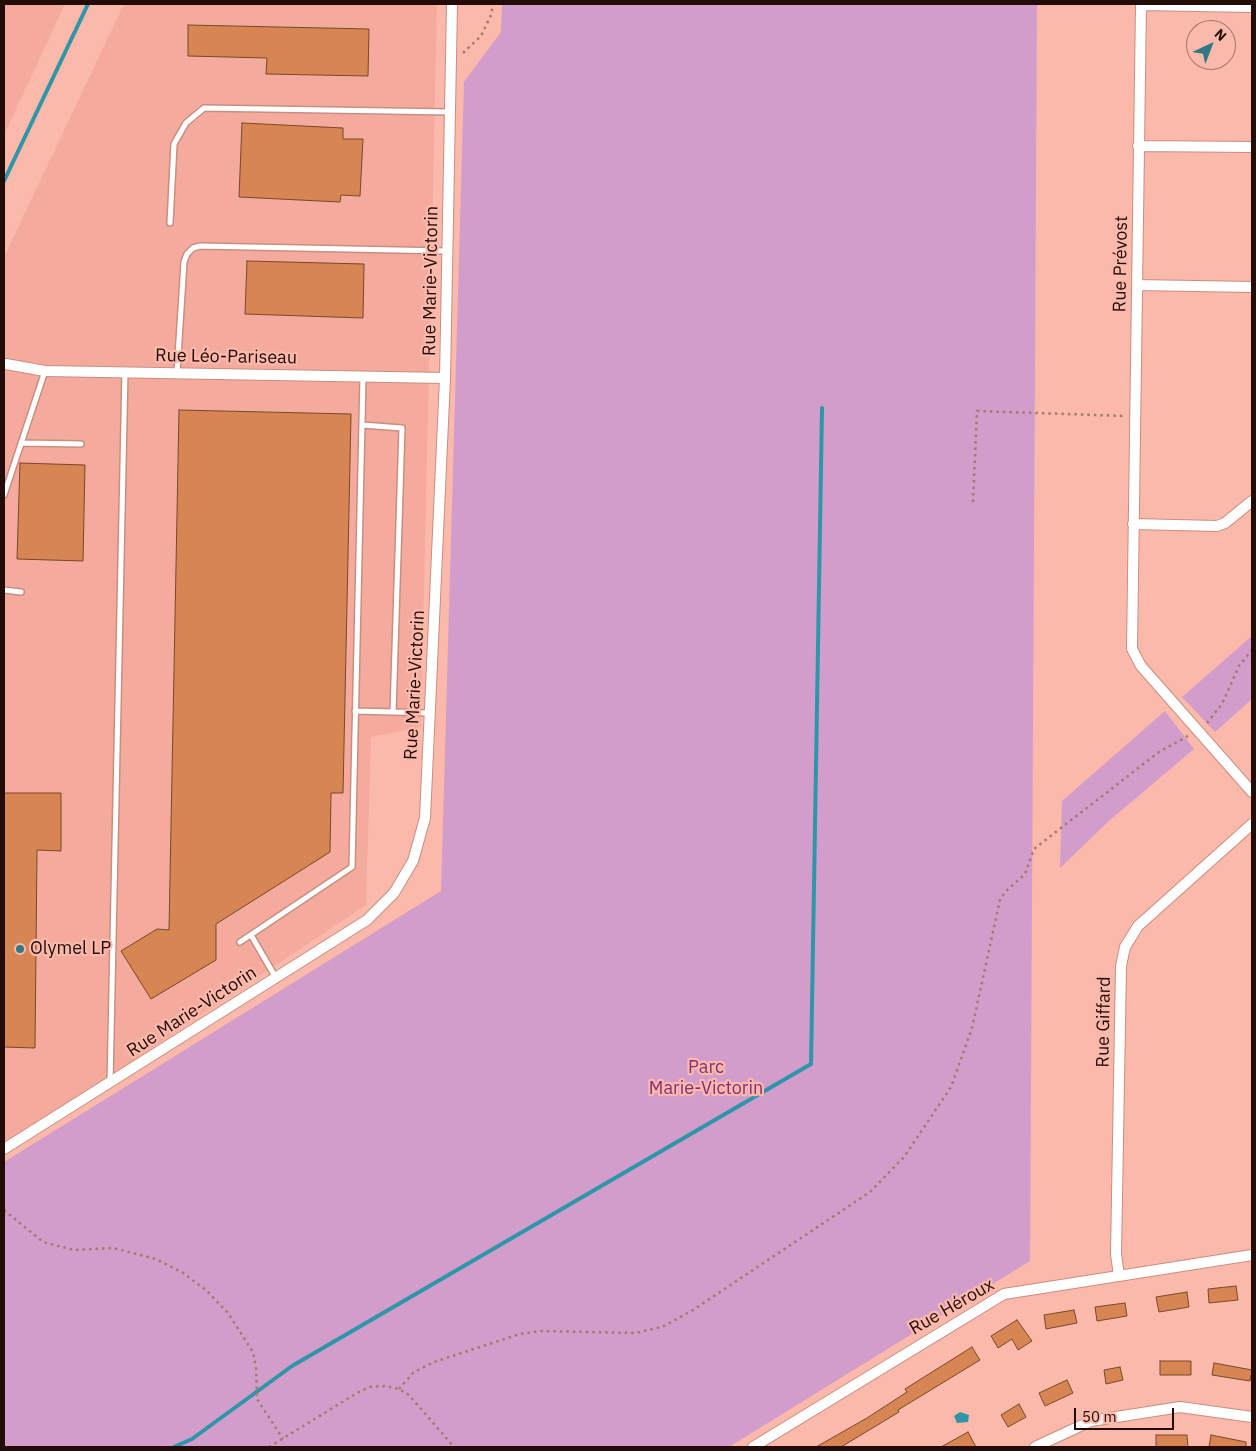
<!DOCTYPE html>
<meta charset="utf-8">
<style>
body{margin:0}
#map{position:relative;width:1256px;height:1451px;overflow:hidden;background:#fbb9ab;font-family:"IBM Plex Sans",sans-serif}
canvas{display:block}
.frame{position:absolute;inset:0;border:5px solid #230c08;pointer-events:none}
.north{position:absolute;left:1186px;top:20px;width:50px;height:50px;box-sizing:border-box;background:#fbb9ab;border:1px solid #a5746a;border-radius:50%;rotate:43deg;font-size:14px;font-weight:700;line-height:20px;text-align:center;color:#230c08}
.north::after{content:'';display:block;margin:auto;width:18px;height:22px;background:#317784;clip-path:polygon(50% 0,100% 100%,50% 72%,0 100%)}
.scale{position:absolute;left:1074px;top:1408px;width:100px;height:22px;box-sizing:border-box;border:2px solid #230c08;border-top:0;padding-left:6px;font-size:15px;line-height:18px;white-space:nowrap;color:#230c08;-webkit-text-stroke:4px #fbb9ab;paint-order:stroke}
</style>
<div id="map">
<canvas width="1256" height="1451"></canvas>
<div class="frame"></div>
<div class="north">N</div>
<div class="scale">50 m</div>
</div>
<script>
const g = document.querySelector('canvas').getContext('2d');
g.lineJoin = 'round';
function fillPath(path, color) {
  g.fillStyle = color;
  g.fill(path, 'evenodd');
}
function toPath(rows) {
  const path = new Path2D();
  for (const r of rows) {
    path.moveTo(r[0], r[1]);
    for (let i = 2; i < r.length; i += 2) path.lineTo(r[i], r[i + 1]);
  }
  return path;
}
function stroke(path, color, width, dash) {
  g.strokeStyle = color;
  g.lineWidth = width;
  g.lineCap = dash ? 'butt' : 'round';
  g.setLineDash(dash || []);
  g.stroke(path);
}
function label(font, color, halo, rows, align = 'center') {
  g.font = font + ' "IBM Plex Sans",sans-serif';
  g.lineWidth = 4.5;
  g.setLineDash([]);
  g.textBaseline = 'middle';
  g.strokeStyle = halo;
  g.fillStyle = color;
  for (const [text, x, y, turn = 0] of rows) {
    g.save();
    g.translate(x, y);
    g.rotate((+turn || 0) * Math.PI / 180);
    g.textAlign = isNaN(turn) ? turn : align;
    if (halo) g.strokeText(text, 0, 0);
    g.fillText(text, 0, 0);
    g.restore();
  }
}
fillPath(toPath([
 [4,4,65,4,4,135],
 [124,4,437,4,421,727,371,737,366,905,20,1136,4,1140,4,257]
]), '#f4ab9d');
fillPath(toPath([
 [502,4,1037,4,1030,1261,729,1447,4,1447,4,1162,441,891,464,82,501,32],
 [1252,636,1252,699,1215,732,1182,697],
 [1165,711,1194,749,1110,820,1060,868,1062,801]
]), '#d39dcb');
fillPath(toPath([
 [960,1412,969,1415,968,1422,957,1423,954,1416]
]), '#2e96a8');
stroke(toPath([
 [4,181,88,4],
 [174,1447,192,1439,292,1366,811,1064,822,408]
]), '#2e96a8', 4);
const building = toPath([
 [188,25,369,29,368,76,266,74,267,58,188,56,188,25],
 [242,123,343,128,343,139,363,139,360,196,341,195,340,202,239,197,242,123],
 [247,261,364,264,363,318,245,314,247,261],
 [179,410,351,414,343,793,331,793,330,852,216,924,216,960,151,999,121,951,157,929,169,930,179,410],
 [20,463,85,465,83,561,17,559,20,463],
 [4,793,61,793,61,851,37,850,35,1048,4,1047,4,793],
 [1236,1286,1238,1300,1209,1303,1208,1289,1236,1286],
 [1187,1292,1189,1307,1159,1312,1156,1297,1187,1292],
 [1125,1303,1127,1316,1097,1321,1095,1307,1125,1303],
 [1074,1310,1077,1323,1046,1329,1044,1315,1074,1310],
 [1017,1320,1032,1341,1018,1350,1012,1339,998,1348,991,1336,1017,1320],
 [972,1347,980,1360,898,1410,899,1412,841,1447,816,1447,867,1418,907,1392,905,1389,972,1347],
 [1160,1361,1191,1361,1191,1375,1160,1375,1160,1361],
 [1214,1363,1252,1370,1250,1381,1212,1375,1214,1363],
 [1120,1367,1123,1380,1106,1384,1104,1370,1120,1367],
 [1067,1380,1073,1393,1045,1406,1039,1393,1067,1380],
 [1019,1404,1026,1417,1008,1427,1001,1415,1019,1404],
 [968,1432,976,1447,941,1447,968,1432],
 [1156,1435,1187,1435,1188,1447,1156,1447,1156,1435],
 [1211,1435,1246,1442,1246,1447,1209,1447,1211,1435]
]);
fillPath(building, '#d68553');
stroke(building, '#78482a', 1);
const service = toPath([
 [170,223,174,144,186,123,204,108,450,112],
 [177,372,184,262,187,254,193,248,200,246,447,251],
 [362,425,402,428,393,712,430,713],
 [21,443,81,444],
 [4,495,45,371],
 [4,590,21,592],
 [355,711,393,712],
 [251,935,276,978],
 [240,942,352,867,363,377],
 [110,1083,125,371]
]);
const minor = toPath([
 [1141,4,1132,649,1141,666,1252,792],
 [1141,5,1252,7],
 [1138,146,1252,147],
 [1137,285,1252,287],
 [6,364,45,371,445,378],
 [1133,524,1217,526,1225,523,1252,501],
 [4,1149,367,920,394,893,413,861,425,818,445,378,452,4],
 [1119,1276,1116,1254,1121,966,1125,947,1138,926,1252,824],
 [753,1447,1004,1294,1252,1255],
 [1035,1447,1091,1421,1180,1407,1252,1417]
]);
stroke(service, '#cb8d80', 8);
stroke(minor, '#cb8d80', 12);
stroke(toPath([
 [463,53,481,36,492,13,492,4],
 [973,502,977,411,1126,416],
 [1207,723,1222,704,1239,666,1252,650],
 [4,1210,43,1242,74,1250,113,1248,156,1259,183,1273,207,1291,228,1313,253,1352,256,1368,257,1399,283,1439],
 [399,1389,414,1372,434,1362,520,1334,540,1331,636,1333,664,1326,693,1310,870,1192,904,1157,951,1087,972,1028,1000,900,1005,892,1025,874,1034,849,1159,752,1188,736],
 [269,1447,357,1393,370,1387,385,1386,399,1389,409,1395,454,1447]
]), '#a9786d', 2.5, [2.5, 4]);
stroke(service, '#fff', 5);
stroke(minor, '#fff', 10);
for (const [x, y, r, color] of [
 [20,949,5,"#317784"]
]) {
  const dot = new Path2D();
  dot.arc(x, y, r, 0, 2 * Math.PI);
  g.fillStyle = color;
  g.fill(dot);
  stroke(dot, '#fbb9ab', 2);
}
label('18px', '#230c08', '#fbb9ab', [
 ["Rue Prévost",1121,264,-89],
 ["Rue Marie-Victorin",431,281,-89],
 ["Rue Léo-Pariseau",226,357,1],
 ["Rue Marie-Victorin",415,685,-87],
 ["Rue Marie-Victorin",192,1012,-33],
 ["Rue Giffard",1104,1022,-89],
 ["Rue Héroux",952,1307,-30]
]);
label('18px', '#230c08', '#fbb9ab', [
 ["Olymel LP",30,949]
], 'left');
label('18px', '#822e7b', '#fbb9ab', [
 ["Parc",706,1068],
 ["Marie-Victorin",706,1089]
]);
</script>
